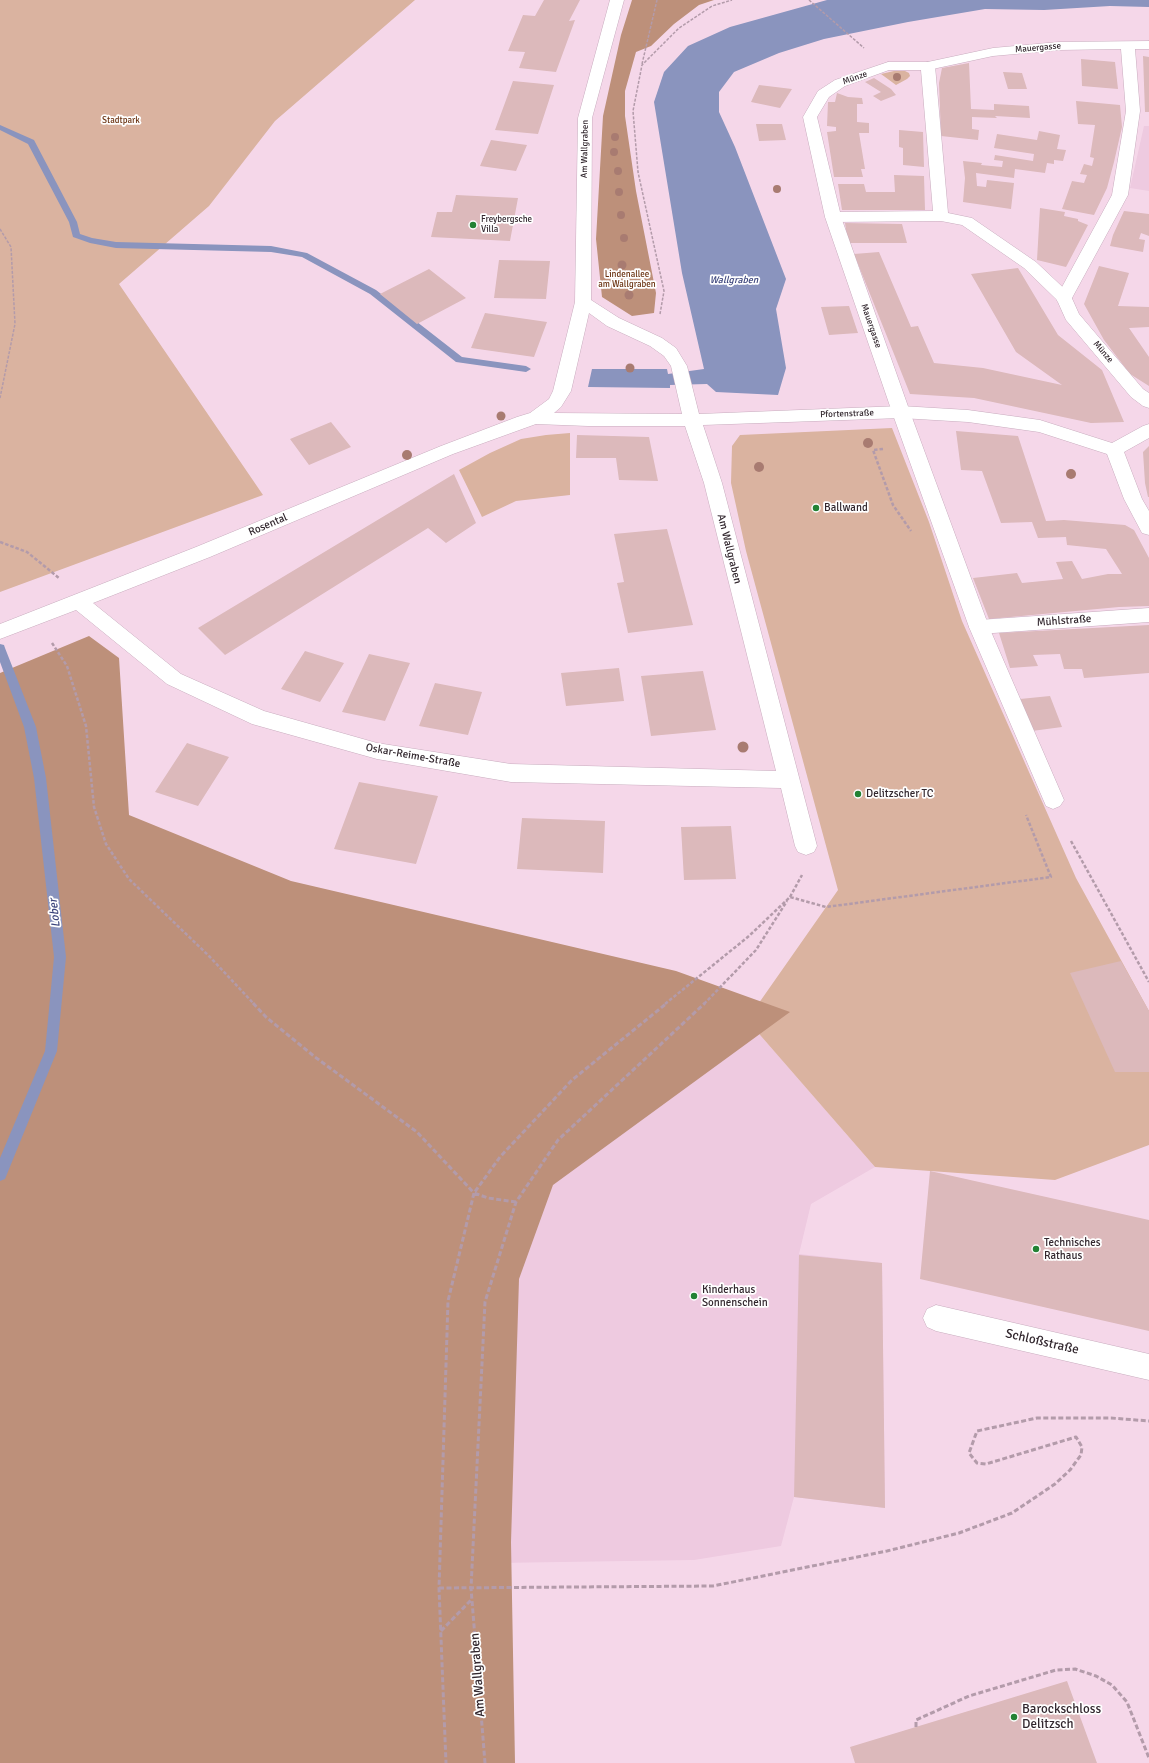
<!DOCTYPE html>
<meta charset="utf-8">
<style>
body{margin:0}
canvas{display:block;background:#f5d7e9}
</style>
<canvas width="1149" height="1763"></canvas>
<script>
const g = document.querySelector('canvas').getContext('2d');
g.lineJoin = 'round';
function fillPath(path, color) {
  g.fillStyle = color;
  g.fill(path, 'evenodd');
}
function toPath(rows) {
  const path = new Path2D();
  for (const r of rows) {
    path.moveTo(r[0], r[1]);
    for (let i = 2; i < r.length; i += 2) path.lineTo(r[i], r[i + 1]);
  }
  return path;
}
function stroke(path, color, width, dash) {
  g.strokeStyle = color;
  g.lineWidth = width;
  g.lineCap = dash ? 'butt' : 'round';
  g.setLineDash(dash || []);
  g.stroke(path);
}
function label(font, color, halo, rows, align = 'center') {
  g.font = font + ' Signika,sans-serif';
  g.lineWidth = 3.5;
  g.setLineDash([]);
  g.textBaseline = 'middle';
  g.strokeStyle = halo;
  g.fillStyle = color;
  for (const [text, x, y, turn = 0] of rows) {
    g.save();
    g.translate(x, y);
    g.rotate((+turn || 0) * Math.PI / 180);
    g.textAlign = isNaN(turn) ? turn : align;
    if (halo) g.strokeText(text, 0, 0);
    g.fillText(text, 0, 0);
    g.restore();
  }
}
fillPath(toPath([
 [1144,126,1149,126,1149,191,1130,188],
 [747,1020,875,1167,811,1204,799,1254,882,1263,885,1508,794,1497,781,1546,694,1560,496,1563,499,1331,539,1191]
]), '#eecae0');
fillPath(toPath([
 [0,0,415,0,275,121,209,206,119,284,263,495,0,592],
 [894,71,905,71,909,73,910,76,907,79,896,85,881,74],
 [892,428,929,522,962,621,1076,878,1149,1011,1149,1145,1055,1180,875,1167,747,1020,838,890,746,551,731,483,732,446,740,435],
 [570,433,570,495,516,501,482,517,459,470,490,453,521,439,546,435]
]), '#dab3a0');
fillPath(toPath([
 [632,0,714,0,699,5,674,24,651,46,636,52,625,91,625,116,636,191,656,293,654,313,632,316,602,297,596,239,603,116,621,35],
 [89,636,119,658,129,815,291,881,676,971,790,1012,553,1185,519,1279,511,1542,515,1763,0,1763,0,673]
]), '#bd907a');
fillPath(toPath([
 [827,0,1149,0,1149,7,1110,6,1044,10,985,9,908,22,824,39,779,53,734,72,719,92,719,112,735,147,786,279,776,309,786,368,778,395,716,392,707,384,670,385,670,388,588,387,592,369,667,369,668,374,704,369,682,273,654,102,664,72,688,46,730,27]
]), '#8a94be');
fillPath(toPath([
 [0,125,34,140,77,222,80,234,92,238,116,242,271,246,307,253,376,290,462,357,526,366,531,369,526,372,456,362,370,294,302,257,271,252,116,248,90,243,73,237,69,222,28,144,0,130,0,125],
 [0,644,4,645,5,648,36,727,46,778,66,957,57,1051,5,1179,0,1181,0,1158,45,1051,54,957,34,778,24,727,0,662,0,644]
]), '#8a94be');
fillPath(toPath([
 [544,0,580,0,569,21,575,20,556,72,519,68,525,52,508,51,523,15,535,16],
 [1143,56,1149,57,1149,112,1145,112],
 [1081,59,1115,62,1118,89,1082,86],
 [969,63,971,109,994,110,994,104,1029,106,1030,118,995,116,997,118,972,117,972,129,979,130,978,140,941,136,939,83,942,68],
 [1003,72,1022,73,1027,89,1008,89],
 [874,78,891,89,896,95,881,101,873,96,881,92,865,82],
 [513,81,554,85,538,134,495,130],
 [759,85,792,89,780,108,751,102],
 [837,93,848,97,862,98,863,104,857,104,857,122,869,123,869,133,859,133,865,169,861,169,863,177,834,177,827,132,836,131,836,127,827,126,828,102,835,102],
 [1076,101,1120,105,1122,127,1114,162,1107,188,1094,215,1062,209,1072,181,1084,183,1087,175,1080,174,1084,164,1092,166,1094,158,1090,157,1095,125,1078,124],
 [756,124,782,124,786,140,759,141],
 [899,130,923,132,924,167,903,165,903,148,899,147],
 [1039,131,1060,135,1057,149,1066,150,1063,161,1054,160,1054,164,1047,163,1045,173,1015,169,1014,178,976,173,977,186,986,187,987,180,1014,183,1011,209,963,202,965,178,963,161,982,163,981,165,1002,167,1003,161,994,160,995,155,1033,161,1034,154,994,148,997,134,1037,140],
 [491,140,527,145,516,171,480,166],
 [894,175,924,176,925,210,842,210,838,184,864,184,866,192,895,192],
 [456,195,518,198,510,241,431,237,437,212,452,212],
 [1040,208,1065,212,1064,216,1078,219,1078,221,1088,225,1066,267,1037,260],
 [1124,211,1149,214,1149,236,1141,233,1139,239,1145,240,1143,252,1110,246,1113,235],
 [845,223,902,224,907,243,848,243],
 [879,252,911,327,918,326,934,363,983,368,1062,385,1016,352,971,274,1018,268,1058,335,1102,370,1124,422,1091,423,974,398,910,394,854,254],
 [499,260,550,261,546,299,494,298],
 [1099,266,1129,273,1118,306,1149,307,1149,327,1129,328,1149,357,1149,386,1130,374,1104,340,1084,304],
 [429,269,466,298,417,324,380,294],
 [849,306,858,333,829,335,821,307],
 [485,313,547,322,534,357,471,348],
 [331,422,351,447,309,465,290,439],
 [956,431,1018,436,1046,521,1064,520,1125,525,1134,530,1149,558,1149,606,1119,607,989,619,973,578,1017,573,1022,583,1063,579,1056,562,1072,561,1082,579,1108,574,1122,574,1106,549,1067,545,1066,537,1038,538,1032,522,1001,523,982,471,961,470],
 [577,435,649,437,658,481,619,480,616,458,576,458],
 [1149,446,1149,497,1148,497,1145,483,1143,452],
 [454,474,476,523,446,543,428,528,225,655,198,628],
 [667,529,693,625,628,633,617,583,624,582,614,534],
 [1149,625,1149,673,1084,678,1082,669,1064,669,1060,654,1033,655,1038,666,1010,668,999,633],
 [305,651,344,663,320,702,281,689],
 [369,654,410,663,385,721,342,712],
 [619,668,624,701,566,706,561,673],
 [703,671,716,730,651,736,641,676],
 [435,683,482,692,468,735,419,726],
 [1050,696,1062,727,1032,731,1020,699],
 [187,743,229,757,198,806,155,792],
 [359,782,438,796,416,864,334,849],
 [522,818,605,821,603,873,517,869],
 [731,826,736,879,684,880,681,827],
 [1121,961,1149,1011,1149,1072,1115,1072,1070,973],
 [930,1171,1149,1220,1149,1331,920,1279],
 [799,1255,882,1263,885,1508,794,1497],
 [1067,1681,1097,1763,855,1763,850,1747]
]), '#dcb9bb');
const lane = toPath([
 [1149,41,1149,49,1135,49,1140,111,1128,195,1072,298,1070,302,1064,303,1058,302,1056,298,1112,195,1126,111,1121,49,1059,50,993,56,928,70,923,69,921,66,923,63,993,48,1059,42,1149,41],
 [833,212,838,214,841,217,910,412,989,627,1064,800,1060,806,1053,809,1046,806,969,627,892,412,825,217,828,214,833,212]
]);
const street = toPath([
 [610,0,624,0,592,118,591,300,619,318,662,338,676,348,687,366,699,414,901,406,968,410,1040,420,1112,443,1143,426,1149,424,1149,438,1124,452,1142,499,1149,511,1149,535,1142,533,1124,499,1107,454,1039,432,968,422,901,418,703,425,722,483,817,846,814,852,806,855,798,852,795,846,781,788,511,782,377,759,252,724,167,684,76,610,0,639,0,624,196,547,441,446,517,417,530,413,549,399,553,391,575,302,578,118,610,0],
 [589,313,607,326,650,346,664,356,671,366,682,414,554,413,561,407,571,391,589,313],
 [536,424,588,426,685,426,704,483,776,771,511,764,377,743,264,711,181,674,93,603,210,557,453,454,536,424],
 [888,62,928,62,933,63,935,66,948,213,972,218,1036,262,1070,294,1079,314,1143,389,1149,393,1149,408,1143,406,1131,397,1066,320,1057,300,1024,268,962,225,941,221,833,222,828,220,825,217,803,117,818,91,835,80,888,62],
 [889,70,921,70,933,211,840,212,817,117,829,97,845,86,889,70],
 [1149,608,1149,622,979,634,972,632,969,627,972,622,979,620,1149,608],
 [936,1305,1149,1354,1149,1380,936,1331,927,1327,923,1318,927,1309,936,1305]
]);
stroke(lane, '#c8acbe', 1);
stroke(street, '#c8acbe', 1);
stroke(toPath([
 [809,0,864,48],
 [642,64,657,0],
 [0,229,11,247,15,324,0,398],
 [660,314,664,291,638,172,633,111,642,65,679,28,712,6,732,0]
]), '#b39baa', 1.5, [3, 1.5]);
stroke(toPath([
 [883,449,873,450,893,505,911,531],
 [0,542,27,552,59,578],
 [52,643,67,666,86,726,94,807,106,844,129,879,210,957,254,1004],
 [1071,841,1149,982],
 [790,897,802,875],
 [665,1004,749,936,790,897,826,907,1051,877,1026,815],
 [704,1004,756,950,787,901]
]), '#b39baa', 2.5, [3.5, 2]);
stroke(toPath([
 [253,1003,266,1017,315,1057,417,1132,474,1193,448,1301,439,1588,446,1763],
 [516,1202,488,1198,474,1193,500,1157,572,1080,667,1003],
 [439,1588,713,1586,887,1551,959,1533,1012,1513,1055,1484,1070,1470,1081,1455,1082,1447,1076,1437,986,1464,977,1463,969,1453,977,1431,1037,1418,1111,1418,1149,1421],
 [441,1631,472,1599],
 [916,1727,916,1720,969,1696,1056,1670,1075,1669,1096,1676,1112,1685,1127,1702,1149,1758],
 [485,1763,471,1588,485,1302,516,1202,558,1140,705,1003]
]), '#b39baa', 3, [5, 2.5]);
fillPath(lane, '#fff');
fillPath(street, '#fff');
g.fillStyle = '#a87b71';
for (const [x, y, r] of [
 [897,77,4],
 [615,137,4],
 [614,152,4],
 [618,171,4],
 [777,189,4],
 [619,192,4],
 [621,215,4],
 [624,238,4],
 [622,265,4.5],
 [629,295,4.5],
 [630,368,4.5],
 [501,416,4.5],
 [868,443,5],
 [407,455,5],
 [759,467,5],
 [1071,474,5],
 [743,747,5.5]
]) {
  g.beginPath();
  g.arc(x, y, r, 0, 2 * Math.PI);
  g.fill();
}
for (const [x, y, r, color] of [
 [473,225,4,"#238234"],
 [816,508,4,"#238234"],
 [858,794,4,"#238234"],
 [1036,1249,4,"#238234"],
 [694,1296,4,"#238234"],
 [1014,1717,4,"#238234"]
]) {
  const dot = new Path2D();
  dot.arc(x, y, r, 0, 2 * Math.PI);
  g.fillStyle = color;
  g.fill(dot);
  stroke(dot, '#fff', 1.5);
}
label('9px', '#32272e', '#fff', [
 ["Mauergasse",1038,48,-5],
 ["Münze",855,78,-19],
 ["Am Wallgraben",585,149,-89],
 ["Mauergasse",871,326,71],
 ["Münze",1103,352,50],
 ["Pfortenstraße",847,414,-2]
]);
label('9px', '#69300e', '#fff', [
 ["Stadtpark",121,121],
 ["Lindenallee",627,275],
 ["am Wallgraben",627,285]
]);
label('9px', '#32272e', '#fff', [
 ["Freybergsche",481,220],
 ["Villa",481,230]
], 'left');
label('italic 10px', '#3c457c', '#fff', [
 ["Wallgraben",734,280]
]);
label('11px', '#32272e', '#fff', [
 ["Ballwand",824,508],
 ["Delitzscher TC",866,794],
 ["Technisches",1044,1243],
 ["Rathaus",1044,1256],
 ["Kinderhaus",702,1290],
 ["Sonnenschein",702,1303]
], 'left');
label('11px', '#32272e', '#fff', [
 ["Rosental",268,525,-23],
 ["Am Wallgraben",729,549,76],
 ["Mühlstraße",1064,621,-4],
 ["Oskar-Reime-Straße",413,756,10]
]);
label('italic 12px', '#3c457c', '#fff', [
 ["Lober",55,913,-96]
]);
label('13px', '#32272e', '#fff', [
 ["Schloßstraße",1042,1342,13],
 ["Am Wallgraben",478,1675,-94]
]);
label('13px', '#32272e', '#fff', [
 ["Barockschloss",1022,1710],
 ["Delitzsch",1022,1725]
], 'left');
</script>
